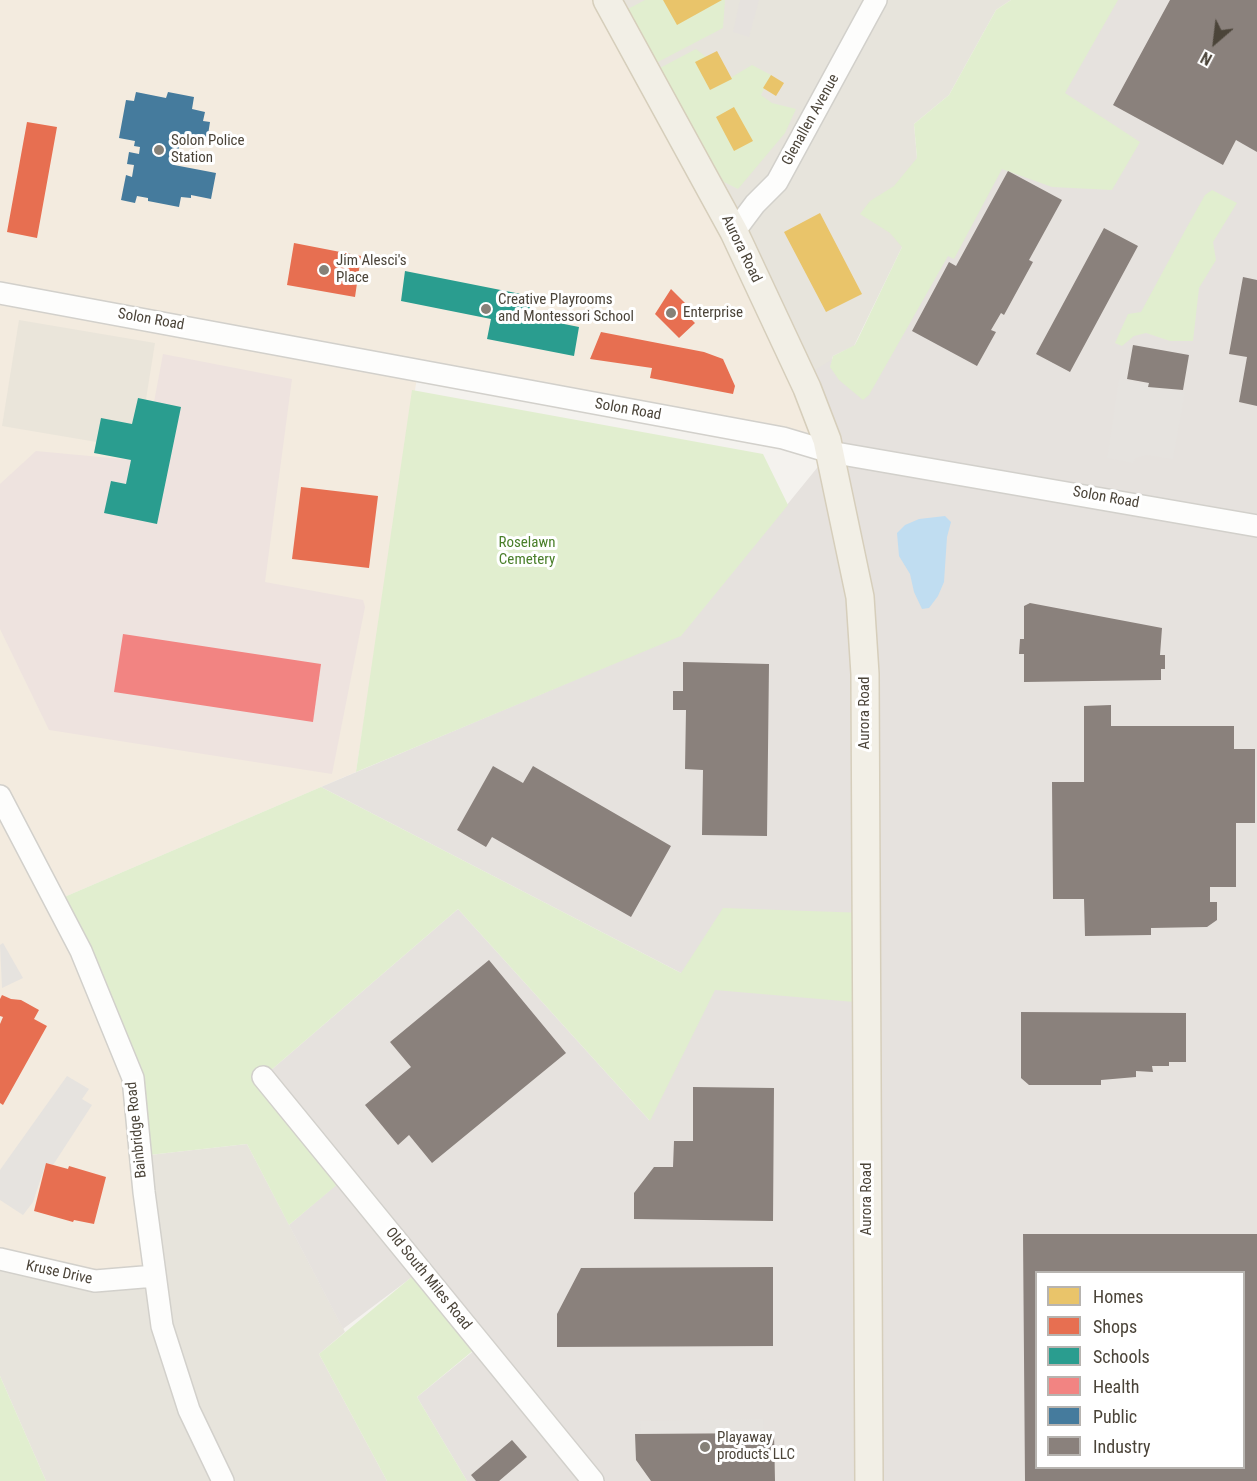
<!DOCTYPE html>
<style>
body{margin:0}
#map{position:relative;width:1257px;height:1481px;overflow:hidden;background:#f4f2ee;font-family:"Roboto Condensed",sans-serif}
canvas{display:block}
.legend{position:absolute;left:1035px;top:1271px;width:210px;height:198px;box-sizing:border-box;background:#fff;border:2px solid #b7b4b0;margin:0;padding:8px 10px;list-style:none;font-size:18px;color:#4b4439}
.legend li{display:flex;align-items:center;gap:12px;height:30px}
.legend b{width:30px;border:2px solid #b7b4b0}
.north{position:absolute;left:1185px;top:12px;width:60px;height:60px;-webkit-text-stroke:4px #fff;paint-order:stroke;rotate:208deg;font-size:16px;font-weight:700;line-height:24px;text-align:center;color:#4b4439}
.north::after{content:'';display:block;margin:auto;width:21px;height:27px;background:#4b4439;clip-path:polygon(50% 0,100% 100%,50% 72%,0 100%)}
</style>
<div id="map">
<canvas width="1257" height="1481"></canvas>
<ul class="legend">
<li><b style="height:16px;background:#e9c46a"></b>Homes</li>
<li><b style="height:16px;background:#e76f51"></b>Shops</li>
<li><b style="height:16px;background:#2a9d8f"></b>Schools</li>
<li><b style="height:16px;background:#f28482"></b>Health</li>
<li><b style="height:16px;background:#457b9d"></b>Public</li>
<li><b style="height:16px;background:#8a817c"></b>Industry</li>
</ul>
<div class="north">N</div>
</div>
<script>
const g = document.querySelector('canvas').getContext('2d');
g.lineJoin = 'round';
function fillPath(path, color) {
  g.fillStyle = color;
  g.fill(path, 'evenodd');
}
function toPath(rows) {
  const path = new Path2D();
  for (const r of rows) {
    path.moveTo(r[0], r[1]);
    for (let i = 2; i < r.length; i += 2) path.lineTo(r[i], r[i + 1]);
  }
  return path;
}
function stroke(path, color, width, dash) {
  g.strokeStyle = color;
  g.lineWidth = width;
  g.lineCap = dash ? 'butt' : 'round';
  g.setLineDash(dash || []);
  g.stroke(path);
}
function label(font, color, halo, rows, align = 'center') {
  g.font = font + ' "Roboto Condensed",sans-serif';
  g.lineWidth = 6;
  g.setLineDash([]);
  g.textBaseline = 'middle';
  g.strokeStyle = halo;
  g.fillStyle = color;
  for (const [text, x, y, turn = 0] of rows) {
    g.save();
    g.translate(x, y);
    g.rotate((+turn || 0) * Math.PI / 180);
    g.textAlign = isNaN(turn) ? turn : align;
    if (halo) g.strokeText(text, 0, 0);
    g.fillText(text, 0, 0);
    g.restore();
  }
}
fillPath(toPath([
 [607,0,1011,0,996,10,949,95,914,124,917,158,902,247,854,346,833,356,830,367,802,378],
 [247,1144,345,1332,319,1354,387,1481,46,1481,0,1376,0,1259,140,1156]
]), '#e7e4dc');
fillPath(toPath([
 [0,0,607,0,827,440,418,371,356,772,55,901,133,1078,155,1276,95,1281,0,1259]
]), '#f3ebdf');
fillPath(toPath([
 [740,0,759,0,749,37,733,32],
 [1071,0,1257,0,1257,1481,467,1481,417,1397,481,1345,420,1271,343,1329,289,1225,344,1178,263,1077,458,909,649,1120,714,990,321,787,681,635,830,452,802,378,854,346],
 [1036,1272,1244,1272,1244,1468,1036,1468]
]), '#e6e2de');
fillPath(toPath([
 [19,320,155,343,138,449,2,426]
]), '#eae5da');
fillPath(toPath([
 [163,354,292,379,265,582,363,600,365,607,332,774,49,730,0,629,0,484,36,451,143,461]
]), '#eee3df');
fillPath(toPath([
 [645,0,725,0,723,28,654,64,626,10],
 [1011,0,1118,0,1065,93,1140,142,1112,190,1052,187,1002,169,954,259,948,256,869,395,863,400,839,380,830,367,833,356,855,345,902,247,890,233,860,214,870,201,894,186,917,158,914,124,949,95,996,10],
 [696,49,706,57,696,62,710,90,752,65,771,75,761,95,772,103,796,109,785,133,738,189,724,182,658,69],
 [1212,190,1237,203,1213,242,1216,260,1199,288,1193,341,1170,341,1146,333,1134,336,1122,346,1115,343,1128,314,1141,312,1187,227,1205,195],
 [412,390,763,454,788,505,681,636,356,772],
 [321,787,681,973,723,908,866,913,866,1003,715,990,650,1121,458,909,263,1077,345,1178,289,1225,247,1144,140,1156,133,1078,55,901],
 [420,1270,481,1344,417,1397,467,1481,387,1481,319,1354],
 [0,1376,46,1481,0,1481]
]), '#e1eecf');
fillPath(toPath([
 [1119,379,1185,392,1173,459,1146,455,1136,458,1133,463,1107,458],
 [3,943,23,978,2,988,0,945],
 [67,1076,89,1089,82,1099,92,1105,53,1165,46,1163,33,1202,23,1215,0,1200,0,1170],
 [763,1419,764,1432,641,1434,640,1421]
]), '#e6e3df');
fillPath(toPath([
 [945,516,951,522,947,537,944,582,938,596,929,608,922,609,914,592,910,574,899,556,897,533,905,525,919,519]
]), '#c0ddf1');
fillPath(toPath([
 [663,0,722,0,677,25],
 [717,51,732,79,710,90,695,62],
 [771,75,784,83,776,96,763,88],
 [734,107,753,141,734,151,716,117],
 [820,213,862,294,826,312,784,232]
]), '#e9c46a');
fillPath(toPath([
 [27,122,57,127,37,238,7,232],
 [294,243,361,256,355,297,287,285],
 [671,289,689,307,684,312,695,323,679,338,655,314],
 [601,332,704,352,723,359,735,386,733,394,650,378,652,368,590,359],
 [301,487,378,496,369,568,292,559],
 [2,995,11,999,21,1000,39,1010,34,1019,47,1026,3,1105,0,1103,0,1024,3,1017,0,1016,0,999],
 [46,1163,68,1169,69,1166,106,1177,94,1224,74,1220,73,1222,34,1211]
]), '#e76f51');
fillPath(toPath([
 [405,271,531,296,529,317,579,327,574,356,487,339,491,319,401,301],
 [138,398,181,407,157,524,104,513,111,481,126,484,131,460,94,453,101,418,132,424]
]), '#2a9d8f');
fillPath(toPath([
 [123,634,321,664,313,722,114,692]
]), '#f28482');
fillPath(toPath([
 [136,92,166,98,168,92,194,97,192,109,205,112,203,121,210,122,207,141,182,136,174,165,216,173,211,199,191,195,191,198,181,197,179,207,148,201,148,198,137,196,135,203,121,200,126,175,132,177,134,165,127,164,129,152,139,154,140,147,134,146,135,141,119,138,126,100,134,101]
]), '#457b9d');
fillPath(toPath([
 [1170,0,1257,0,1257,152,1236,140,1223,165,1113,105],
 [1008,171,1062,200,1029,260,1033,262,1004,315,1001,313,991,330,996,332,977,366,912,331,949,262,956,266],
 [1104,228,1138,246,1070,372,1036,354],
 [1243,277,1257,280,1257,406,1239,402,1247,357,1229,354],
 [1133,345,1189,355,1183,390,1148,387,1149,383,1127,379],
 [1030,603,1162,628,1160,655,1165,655,1165,669,1161,669,1161,680,1024,682,1024,654,1019,654,1020,639,1024,639,1024,606],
 [683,662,769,664,767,836,702,835,703,770,685,769,686,710,673,710,673,691,683,691],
 [1111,705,1111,726,1234,726,1234,749,1255,749,1255,823,1236,823,1236,887,1210,887,1210,902,1217,902,1217,920,1207,927,1151,928,1151,935,1085,936,1084,899,1053,899,1052,782,1084,782,1084,706],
 [493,766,523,783,533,766,671,846,631,917,492,837,486,847,457,830],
 [489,960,566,1053,432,1163,409,1135,398,1145,365,1105,411,1067,390,1042],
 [1021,1012,1186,1013,1186,1062,1169,1062,1169,1066,1152,1066,1153,1072,1136,1071,1136,1077,1101,1080,1101,1085,1029,1085,1021,1078],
 [693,1087,774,1088,773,1221,634,1219,634,1193,654,1167,673,1167,674,1141,693,1141],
 [1023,1234,1257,1234,1257,1481,1025,1481],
 [1036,1272,1244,1272,1244,1468,1036,1468],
 [773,1267,773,1346,557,1347,557,1314,581,1268],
 [774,1433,775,1481,651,1481,636,1460,635,1434],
 [512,1440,527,1457,499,1481,476,1481,471,1475]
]), '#8a817c');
const minor = toPath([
 [734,232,755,204,777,182,876,0],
 [0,293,783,438,830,452,1257,526],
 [0,796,81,951,133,1078,144,1192,162,1326,189,1410,223,1481],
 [263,1077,593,1481],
 [0,1259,95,1281,155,1276]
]);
const major = toPath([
 [607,0,734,232,807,388,827,440,860,597,865,674,869,1481]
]);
stroke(minor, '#d2d0cb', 24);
stroke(major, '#d6cebb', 30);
stroke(minor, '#fdfdfc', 21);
stroke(major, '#f2efe6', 27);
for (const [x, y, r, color] of [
 [159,150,6,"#868178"],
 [324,270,6,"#868178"],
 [486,309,6,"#868178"],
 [671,313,6,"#868178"],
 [705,1447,6,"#868178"]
]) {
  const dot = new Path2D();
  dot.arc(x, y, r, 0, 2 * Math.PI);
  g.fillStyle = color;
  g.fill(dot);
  stroke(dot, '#fff', 2);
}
label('15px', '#4b4439', '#fff', [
 ["Glenallen Avenue",811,120,-61],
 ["Aurora Road",741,249,64],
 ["Solon Road",151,320,10],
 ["Solon Road",628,410,10],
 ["Solon Road",1106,498,10],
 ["Aurora Road",865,713,-90],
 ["Bainbridge Road",137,1130,-96],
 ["Aurora Road",867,1199,-90],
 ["Kruse Drive",59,1273,12],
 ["Old South Miles Road",428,1279,51]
]);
label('15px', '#4b4439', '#fff', [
 ["Solon Police",171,141],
 ["Station",171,158],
 ["Jim Alesci's",336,261],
 ["Place",336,278],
 ["Creative Playrooms",498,300],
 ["and Montessori School",498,317],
 ["Enterprise",683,313],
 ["Playaway",717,1438],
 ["products LLC",717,1455]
], 'left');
label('15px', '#4a7f2a', '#fff', [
 ["Roselawn",527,543],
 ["Cemetery",527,560]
]);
</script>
